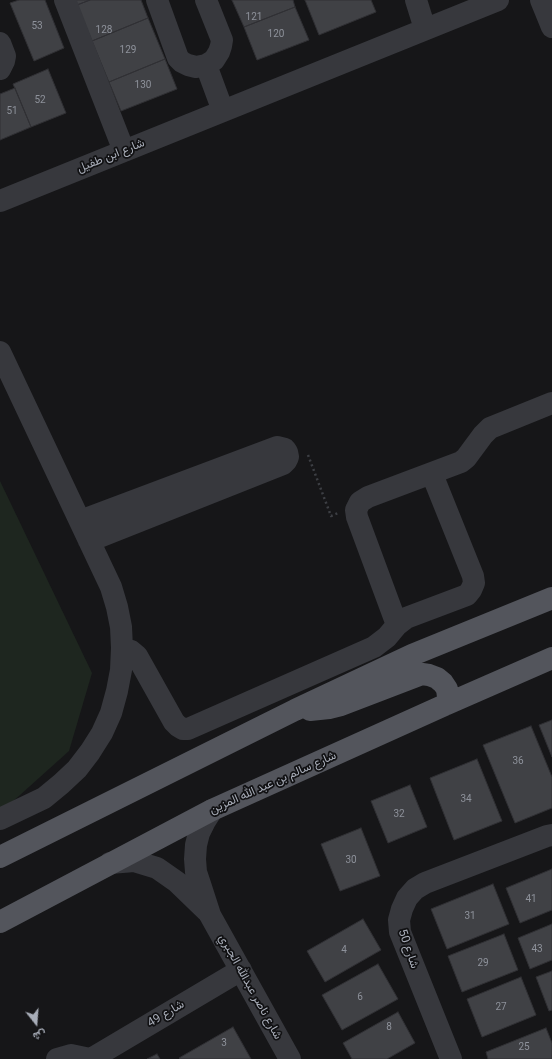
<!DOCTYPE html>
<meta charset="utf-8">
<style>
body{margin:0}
#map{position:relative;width:552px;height:1059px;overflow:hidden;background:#161618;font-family:Roboto,Vazirmatn,sans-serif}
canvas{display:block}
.north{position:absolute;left:16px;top:1003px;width:40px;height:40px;-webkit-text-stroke:3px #111113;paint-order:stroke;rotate:163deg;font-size:11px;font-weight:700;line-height:16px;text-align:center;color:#a8adb8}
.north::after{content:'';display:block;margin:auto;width:14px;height:18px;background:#a8adb8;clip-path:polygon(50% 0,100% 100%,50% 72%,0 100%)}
</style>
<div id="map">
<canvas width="552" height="1059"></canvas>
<div class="north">ش</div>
</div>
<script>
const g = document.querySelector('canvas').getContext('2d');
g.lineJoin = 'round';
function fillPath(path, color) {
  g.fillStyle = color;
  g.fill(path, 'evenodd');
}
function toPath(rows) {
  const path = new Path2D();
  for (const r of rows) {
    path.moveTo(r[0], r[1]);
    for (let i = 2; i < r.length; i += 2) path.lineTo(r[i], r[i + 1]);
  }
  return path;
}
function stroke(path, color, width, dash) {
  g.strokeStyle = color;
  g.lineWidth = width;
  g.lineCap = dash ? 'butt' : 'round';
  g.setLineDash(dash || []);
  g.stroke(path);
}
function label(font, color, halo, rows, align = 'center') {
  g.font = font + ' Roboto,Vazirmatn,sans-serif';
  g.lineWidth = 3.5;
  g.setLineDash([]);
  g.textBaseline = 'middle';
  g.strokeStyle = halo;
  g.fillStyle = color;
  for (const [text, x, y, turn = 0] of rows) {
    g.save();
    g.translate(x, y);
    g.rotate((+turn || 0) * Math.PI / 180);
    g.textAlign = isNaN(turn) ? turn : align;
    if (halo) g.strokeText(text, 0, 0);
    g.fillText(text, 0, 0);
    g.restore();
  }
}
fillPath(toPath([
 [0,481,92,673,69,751,0,813]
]), '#1e261f');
const building = toPath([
 [19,0,45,0,64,48,34,61,10,3,19,0],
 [75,0,90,0,77,5,75,0],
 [90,0,141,0,148,18,92,41,77,5,90,0],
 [232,0,293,0,295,7,244,27,232,0],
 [305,0,371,0,376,12,319,35,305,0],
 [295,7,309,40,257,60,244,27,295,7],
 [148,18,165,59,109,82,92,41,148,18],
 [165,59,177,89,121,111,109,82,165,59],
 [48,69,66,113,31,127,13,84,48,69],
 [15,88,31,127,0,140,0,94,15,88],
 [552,720,552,757,539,725,552,720],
 [531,726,552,777,552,808,515,823,483,745,531,726],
 [477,759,502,821,454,840,430,778,477,759],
 [410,785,427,827,388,843,371,801,410,785],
 [361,828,380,876,340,891,321,844,361,828],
 [552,869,552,910,520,923,506,888,552,869],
 [493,884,509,924,447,949,431,909,493,884],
 [363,919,381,950,325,982,307,951,363,919],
 [552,924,552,960,530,969,518,938,552,924],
 [504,934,518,970,462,992,448,956,504,934],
 [378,964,398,999,342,1030,322,995,378,964],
 [552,971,552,1010,549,1011,536,977,552,971],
 [521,977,536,1015,482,1037,467,999,521,977],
 [398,1012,415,1043,387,1059,352,1059,343,1043,398,1012],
 [233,1027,251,1059,180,1059,179,1058,233,1027],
 [546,1028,552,1043,552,1059,488,1059,486,1052,546,1028],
 [157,1054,160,1059,147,1059,157,1054]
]);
fillPath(building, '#404145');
stroke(building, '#303034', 1);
stroke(toPath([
 [308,455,331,516,338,513]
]), '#3d3f44', 2.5, [2, 3]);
stroke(toPath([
 [65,0,124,151],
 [157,0,178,58,182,62,188,65,196,67,206,65,214,60,219,52,221,46,222,40,206,0],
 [416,0,425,29],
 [541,0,552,27],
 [0,43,5,56,4,61,0,69],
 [206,65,223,111],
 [0,201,498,0],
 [0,352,111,587,117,607,121,627,122,648,121,670,117,691,111,713,102,733,90,752,77,769,61,784,44,798,0,819],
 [80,521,277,447,285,449,287,452,288,457,286,461,283,464,89,541],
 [397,625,357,517,356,510,360,502,368,497,461,462,466,458,483,435,490,428,552,403],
 [122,648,131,651,137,656,174,722,178,726,183,729,188,729,374,647,387,637,397,625,406,618,467,595,471,590,474,583,473,576,432,474],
 [212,810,205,821,199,833,196,845,195,859,196,872,200,884,210,915,290,1059],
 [110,863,134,861,157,868,177,882,207,911],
 [57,1059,71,1055,90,1059],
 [91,1059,241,970],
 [451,1059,400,932,399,920,402,909,407,898,415,889,425,883,547,836,552,835]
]), '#37383d', 22);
stroke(toPath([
 [310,710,329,708,341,705,422,674,429,675,437,678,443,683,447,689,448,697,447,704],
 [0,857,295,710,412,655,552,598],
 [0,922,212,810,447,704,552,658]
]), '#53555c', 22);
label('10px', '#8e929b', null, [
 ["121",254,17],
 ["53",37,26],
 ["128",104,30],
 ["120",276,34],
 ["129",128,50],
 ["130",143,85],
 ["52",40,100],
 ["51",12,111],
 ["36",518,761],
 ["34",466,799],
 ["32",399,814],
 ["30",351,860],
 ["41",531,899],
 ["31",470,916],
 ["43",537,949],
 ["4",344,950],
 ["29",483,963],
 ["6",360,997],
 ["27",501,1007],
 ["8",389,1027],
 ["3",224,1043],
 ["25",524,1047]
]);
label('12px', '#a8adb8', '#111113', [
 ["شارع ابن طفيل",111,156,-22],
 ["شارع سالم بن عبد الله المزين",273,783,-24],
 ["شارع 50",408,949,71],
 ["شارع ناصر عبدالله الجبري",250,987,61],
 ["شارع 49",166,1014,-31]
]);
</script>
